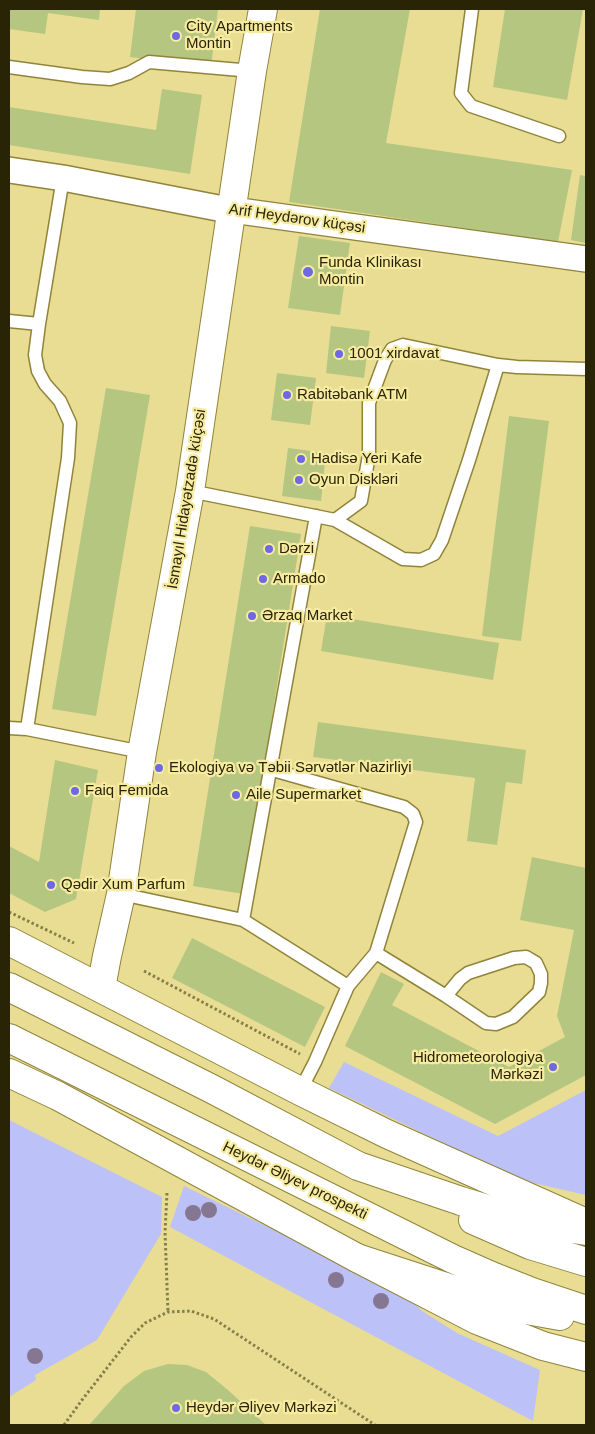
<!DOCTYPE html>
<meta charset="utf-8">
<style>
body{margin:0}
#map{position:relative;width:595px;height:1434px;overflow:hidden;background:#e9dd93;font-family:Arial,sans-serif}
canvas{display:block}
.frame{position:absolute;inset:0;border:10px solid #292405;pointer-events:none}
</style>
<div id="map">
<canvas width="595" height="1434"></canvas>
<div class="frame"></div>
</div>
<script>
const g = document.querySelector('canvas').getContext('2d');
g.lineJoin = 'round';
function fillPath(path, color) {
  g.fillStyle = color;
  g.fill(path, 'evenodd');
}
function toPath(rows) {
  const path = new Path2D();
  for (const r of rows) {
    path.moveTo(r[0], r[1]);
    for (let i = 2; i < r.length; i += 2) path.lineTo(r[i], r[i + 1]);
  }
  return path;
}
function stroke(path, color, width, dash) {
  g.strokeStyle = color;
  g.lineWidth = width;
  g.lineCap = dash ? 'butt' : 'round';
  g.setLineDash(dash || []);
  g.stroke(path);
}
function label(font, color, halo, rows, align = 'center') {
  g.font = font + ' Arial,sans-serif';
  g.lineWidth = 4.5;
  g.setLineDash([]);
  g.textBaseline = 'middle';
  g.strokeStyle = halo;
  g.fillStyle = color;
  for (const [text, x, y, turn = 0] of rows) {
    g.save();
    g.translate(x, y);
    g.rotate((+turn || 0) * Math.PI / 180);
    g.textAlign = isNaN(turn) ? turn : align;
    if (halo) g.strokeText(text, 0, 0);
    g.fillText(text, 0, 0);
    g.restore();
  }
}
fillPath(toPath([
 [344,1062,498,1136,586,1090,586,1195,520,1180,329,1088],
 [9,1120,162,1197,161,1234,97,1340,35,1375,36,1380,9,1397],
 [184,1186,396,1289,405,1294,422,1311,457,1333,540,1370,533,1421,170,1227]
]), '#bcc1f8');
fillPath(toPath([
 [9,9,100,9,99,20,48,13,45,34,9,29],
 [136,9,218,9,211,67,130,57],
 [320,9,410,9,386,143,572,170,558,242,289,202],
 [505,9,583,9,567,100,493,87],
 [162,89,202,95,190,174,9,145,9,107,156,130],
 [580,175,586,176,586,243,571,240],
 [299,236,350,243,340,315,288,308],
 [331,326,370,331,364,378,326,373],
 [277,373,316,378,310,425,271,420],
 [106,388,150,395,96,716,52,709],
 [509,416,549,421,521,641,482,636],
 [288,448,326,453,321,501,282,496],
 [250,526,301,534,244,894,193,886],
 [327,615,499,643,493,680,321,651],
 [318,722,526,750,522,784,506,782,497,845,467,841,475,778,313,757],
 [55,760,98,770,76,899,45,912,9,893,9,846,39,862],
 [532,857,586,868,586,1075,495,1124,345,1046,381,972,404,984,392,1005,509,1067,565,1037,557,1016,574,930,520,920],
 [192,938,325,1007,305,1047,172,978],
 [168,1364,187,1365,206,1372,228,1390,266,1425,89,1425,124,1386,144,1371]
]), '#b4c680');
const service = toPath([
 [472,9,461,93,471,106,559,136],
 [9,67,82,77,110,79,129,73,149,62,252,71],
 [9,321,39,324],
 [190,491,335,520,403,559,421,560,434,554,442,540,469,460,498,365],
 [335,520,361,501,369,455,369,403,385,360,392,349,403,345,498,365,517,367,586,369],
 [9,728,27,729,142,752],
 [27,729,68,458,70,423,60,401,45,384,38,371,35,355,39,324,63,178],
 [269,769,404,807,413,814,416,822,376,953,348,986,315,1062,300,1091],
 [121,894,243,920,348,986],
 [243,920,316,516],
 [376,953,446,996,486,1023,496,1024,513,1017,539,992,541,983,541,974,536,963,526,957,514,958,468,973,460,979,446,996]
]);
const minor = toPath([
 [9,170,63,178,218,208,586,259]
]);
const tertiary = toPath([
 [101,988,107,956,121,894,142,752,190,491,252,71,263,9]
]);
const secondary = toPath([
 [9,941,300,1091,387,1134,586,1223],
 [9,1073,58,1096,357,1258,477,1320,543,1346,586,1357]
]);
const trunk = toPath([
 [9,987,212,1089,358,1166,461,1201,510,1216,547,1225,586,1231],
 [9,1038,453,1259,494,1277,532,1292,586,1310],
 [473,1220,530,1245,586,1262],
 [357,1258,486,1300,526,1310,560,1316]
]);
stroke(service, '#90843b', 15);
stroke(minor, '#90843b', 28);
stroke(tertiary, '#90843b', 30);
stroke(secondary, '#90843b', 30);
stroke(trunk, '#90843b', 30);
stroke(toPath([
 [9,912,74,943],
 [144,971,300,1054],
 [167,1193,165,1232,168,1312],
 [64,1425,82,1400,131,1337,145,1323,168,1312,191,1311,214,1319,375,1425]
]), '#877f4b', 3, [2.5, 2.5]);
stroke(service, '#fff', 12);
stroke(minor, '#fff', 25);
stroke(tertiary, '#fff', 28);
stroke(secondary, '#fff', 28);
stroke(trunk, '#fff', 28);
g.fillStyle = '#857791';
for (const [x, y] of [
 [209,1210],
 [193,1213],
 [336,1280],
 [381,1301],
 [35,1356]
]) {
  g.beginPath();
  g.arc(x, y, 8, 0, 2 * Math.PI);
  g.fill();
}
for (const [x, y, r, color] of [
 [176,36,5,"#6c69e3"],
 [308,272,6,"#6c69e3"],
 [339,354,5,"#6c69e3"],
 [287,395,5,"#6c69e3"],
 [301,459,5,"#6c69e3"],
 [299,480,5,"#6c69e3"],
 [269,549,5,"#6c69e3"],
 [263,579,5,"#6c69e3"],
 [252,616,5,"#6c69e3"],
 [159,768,5,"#6c69e3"],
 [75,791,5,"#6c69e3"],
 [236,795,5,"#6c69e3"],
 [51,885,5,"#6c69e3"],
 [553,1067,5,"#6c69e3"],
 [176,1408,5,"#6c69e3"]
]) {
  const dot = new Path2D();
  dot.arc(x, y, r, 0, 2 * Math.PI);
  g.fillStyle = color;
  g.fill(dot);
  stroke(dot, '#f6eba0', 2);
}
label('15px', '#292405', '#f6eba0', [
 ["City Apartments",186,27],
 ["Montin",186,44],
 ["Funda Klinikası",319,263],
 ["Montin",319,280],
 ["1001 xirdavat",349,354],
 ["Rabitəbank ATM",297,395],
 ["Hadisə Yeri Kafe",311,459],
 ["Oyun Diskləri",309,480],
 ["Dərzi",279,549],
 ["Armado",273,579],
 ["Ərzaq Market",262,616],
 ["Ekologiya və Təbii Sərvətlər Nazirliyi",169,768],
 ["Faiq Femida",85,791],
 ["Aile Supermarket",246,795],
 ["Qədir Xum Parfum",61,885],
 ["Hidrometeorologiya",543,1058,"right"],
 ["Mərkəzi",543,1075,"right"],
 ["Heydər Əliyev Mərkəzi",186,1408]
], 'left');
label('15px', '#292405', '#f6eba0', [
 ["Arif Heydərov küçəsi",297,219,8],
 ["İsmayıl Hidayətzadə küçəsi",187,499,-81],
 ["Heydər Əliyev prospekti",295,1181,26]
]);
</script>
